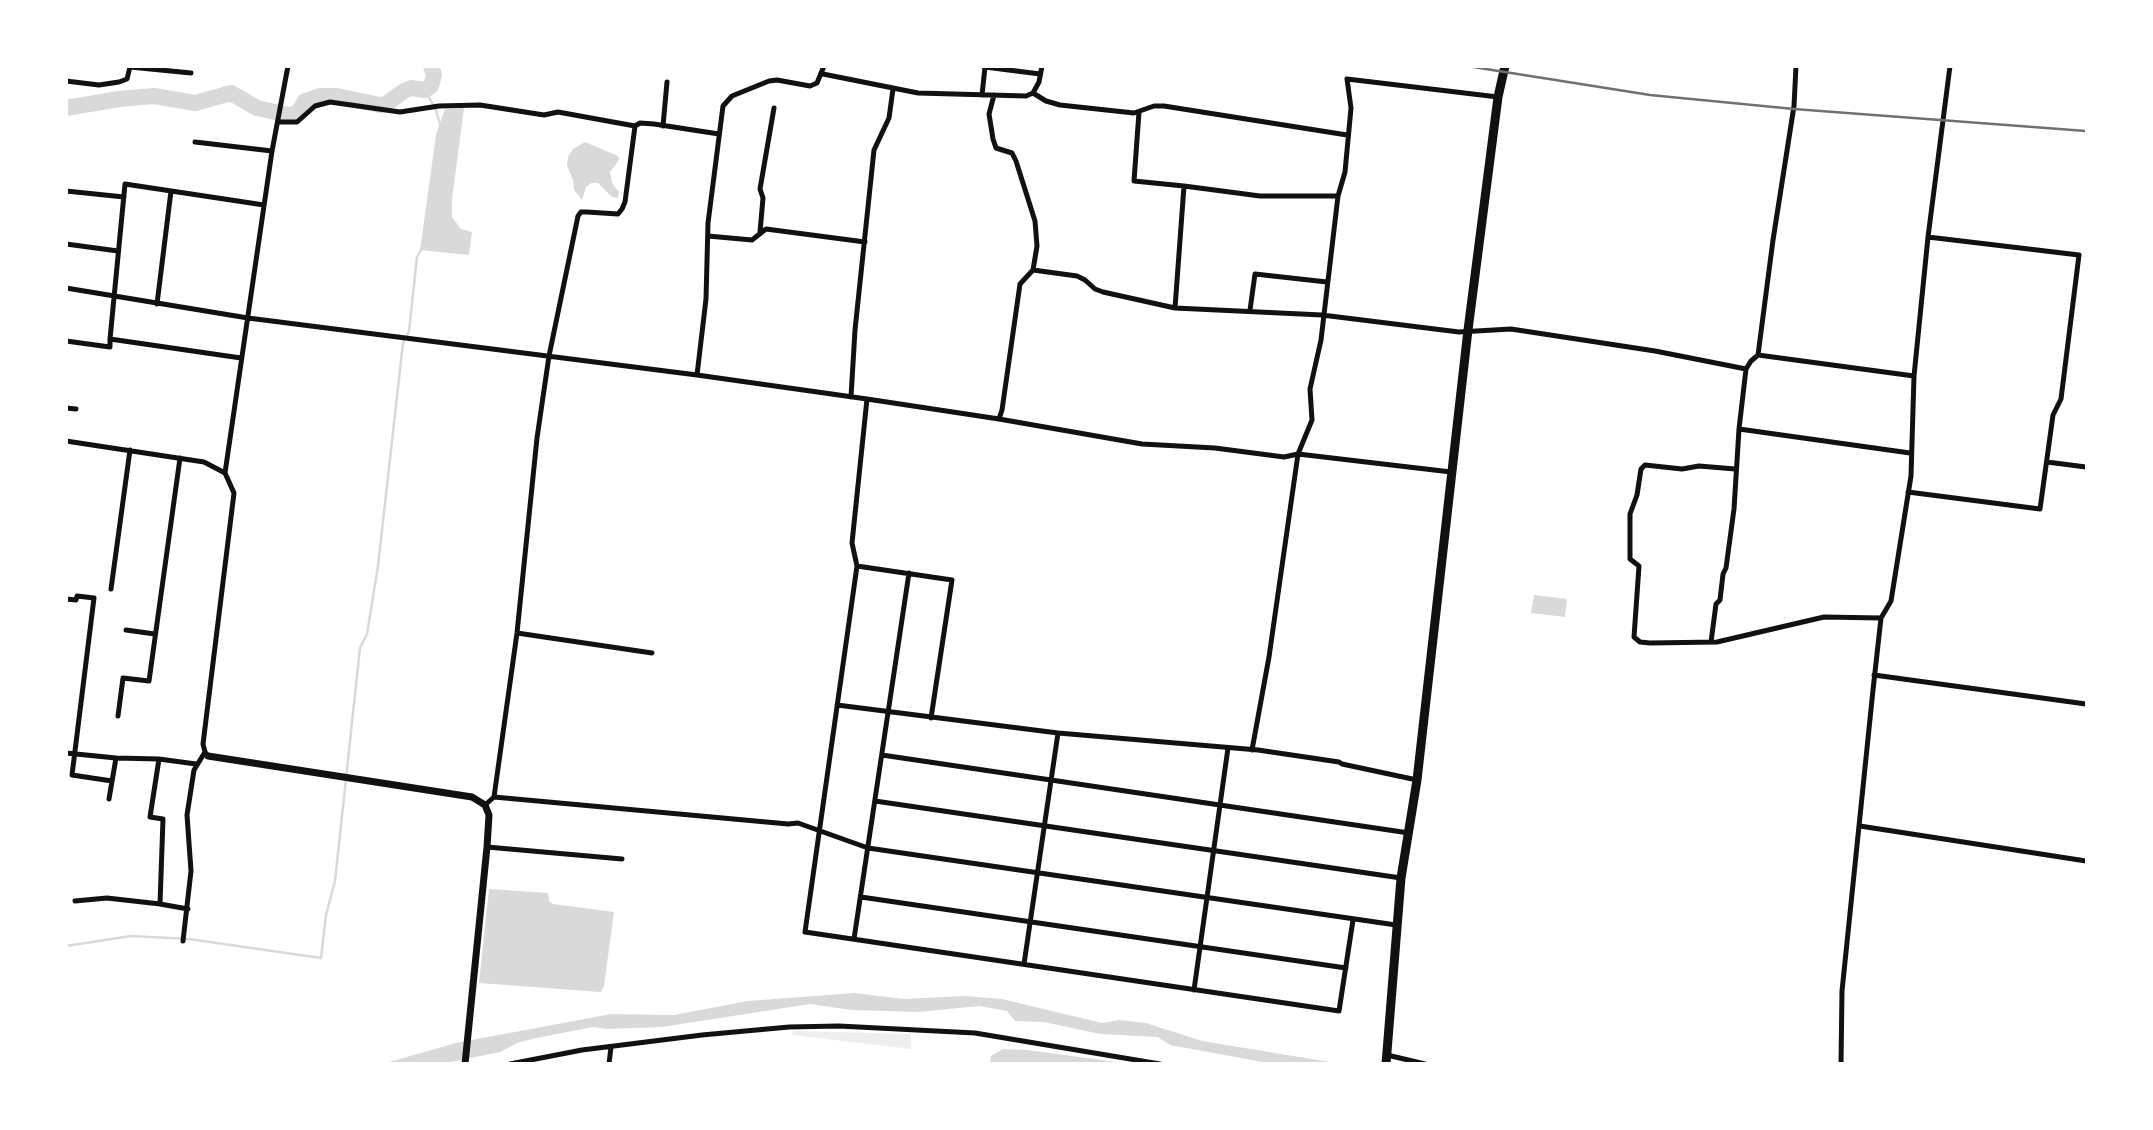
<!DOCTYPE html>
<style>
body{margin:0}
#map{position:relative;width:2153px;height:1130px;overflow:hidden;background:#fff;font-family:"Libre Baskerville",serif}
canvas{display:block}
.frame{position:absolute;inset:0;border:68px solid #fff;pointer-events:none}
</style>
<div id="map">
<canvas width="2153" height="1130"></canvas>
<div class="frame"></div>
</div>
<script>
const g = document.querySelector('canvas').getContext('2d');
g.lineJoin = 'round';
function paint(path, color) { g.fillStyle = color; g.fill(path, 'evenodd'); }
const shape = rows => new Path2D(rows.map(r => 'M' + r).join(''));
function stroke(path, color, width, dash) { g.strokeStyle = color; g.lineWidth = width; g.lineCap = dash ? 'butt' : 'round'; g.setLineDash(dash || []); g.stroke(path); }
paint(shape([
 [793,1031,911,1034,911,1049,792,1035]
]), '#eee');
paint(shape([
 [464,108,452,199,452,217,461,229,472,232,469,255,420,250,436,135,445,109],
 [585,142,618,156,619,160,610,172,612,183,619,192,618,198,612,197,598,183,591,183,586,187,582,200,574,190,573,180,567,166,568,157,573,149],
 [1534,595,1567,599,1565,617,1531,613],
 [489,889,548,893,549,901,553,904,614,912,604,986,601,992,479,983],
 [855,993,903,999,965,996,1002,999,1102,1023,1119,1020,1146,1023,1202,1041,1336,1063,1268,1063,1170,1045,1158,1037,1100,1034,1044,1022,1015,1021,1007,1011,979,1006,918,1012,851,1010,810,1004,662,1027,607,1029,593,1027,536,1038,517,1043,500,1052,446,1063,382,1064,456,1043,611,1014,674,1015,748,1001],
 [1003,1049,1027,1050,1124,1063,990,1063,991,1056]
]), '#d9d9d9');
stroke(shape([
 [425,90,436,110,441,128],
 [66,946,131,936,189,939,321,958,326,915,335,881,360,648,367,634,378,566,403,343,409,331,417,257,422,248]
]), '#d9d9d9', 2.5);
stroke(shape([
 [66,108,119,99,154,96,195,103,231,93,257,108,289,115,298,113,305,101,320,96,337,96,380,105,386,104,404,91,411,88,425,90,431,86,434,75,431,66]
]), '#d9d9d9', 16);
stroke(shape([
 [823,74,918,93,1026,96,1033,93,1039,82,1042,66],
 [66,81,99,85,119,82,127,79,130,67,191,73],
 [1033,93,1046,101,1060,105,1134,113,1154,106,1164,106,1347,135],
 [982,95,985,67,1040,74],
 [994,95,989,114,993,139,996,148,1012,153,1016,161,1035,221,1037,246,1033,270,1020,284,1002,410,999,419],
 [1139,112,1134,181,1184,186],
 [279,122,297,122,315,106,330,102,400,112,439,106,480,105,544,115,558,112,635,126],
 [663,126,667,82],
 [195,142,272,151],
 [66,191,124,197],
 [760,232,763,198,760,189,774,108],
 [708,236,752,240,766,229,865,242],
 [66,244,118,251],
 [1033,270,1077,276,1085,280,1095,289,1103,292,1175,308,1322,315,1459,332,1511,329,1655,351,1746,369],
 [66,288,248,318,697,375,867,399,999,419,1142,444,1215,448,1284,457,1298,454,1451,472],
 [157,304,171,191],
 [1175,308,1184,186,1260,196,1338,196],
 [1250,310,1255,274,1327,282],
 [66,341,110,347,110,339],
 [1758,355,1773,240,1794,106,1796,66],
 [241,358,110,339,125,184,264,205],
 [697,375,706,299,708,223,723,106,732,96,769,81,777,80,810,86,817,83,824,66],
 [851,397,855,330,874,150,889,118,893,89],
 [867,399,852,543,857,566,805,932,1339,1011,1353,920],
 [66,408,76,409],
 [1739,429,1910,453],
 [66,441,204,462,225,473],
 [2047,462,2086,467],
 [1735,469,1699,466,1682,469,1645,465,1641,469,1637,495,1630,514,1630,559,1639,566,1634,637,1640,642,1650,643,1717,642,1824,617,1881,618],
 [1908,492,2040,509,2053,415,2061,399,2079,255,1928,237],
 [857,566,952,580,931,718],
 [111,589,130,450],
 [66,599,76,600,77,596,94,598,72,775,112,781],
 [126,630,155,634],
 [517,633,652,653],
 [1711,642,1716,604,1720,600,1723,574,1726,568,1734,509,1739,429,1746,369,1751,361,1758,355,1914,376],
 [1874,675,2086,704],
 [837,705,1058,733,1258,750,1339,762,1342,764,1417,780],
 [118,716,123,678,149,681,180,458],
 [1252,750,1269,657,1298,454,1312,420,1310,389,1321,340,1338,196,1345,172,1351,108,1347,79,1498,97],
 [66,753,116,758,159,759,196,764],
 [882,755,1409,833],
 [208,756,205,752,203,744,234,493,225,473,272,151,288,66],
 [159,759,150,817,163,819,160,904,188,909],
 [494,797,788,824,798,823,868,848,1396,925],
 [109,799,116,758],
 [875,801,1401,878],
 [485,805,494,797,517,633,537,438,549,356,578,216,581,212,587,212,618,214,622,209,625,202,635,126,640,123,654,124,719,134],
 [1860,826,2086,861],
 [487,847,622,859],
 [861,897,1346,968],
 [75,901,107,898,160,904],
 [854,939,909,573],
 [183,941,191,871,187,815,194,770,205,752],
 [1024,964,1058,733],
 [1194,990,1228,748],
 [1387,1055,1425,1064],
 [510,1064,582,1050,702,1035,789,1027,839,1026,975,1033,1160,1064],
 [609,1064,611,1047],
 [1841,1064,1842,991,1873,690,1881,618,1891,601,1911,476,1914,376,1928,237,1950,66]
]), '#111', 5);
stroke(shape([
 [208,756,472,797,485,805,489,815,487,847,465,1064]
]), '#111', 7);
stroke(shape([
 [1386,1064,1401,878,1417,780,1468,330,1498,97,1505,66]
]), '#111', 9);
stroke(shape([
 [1467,66,1650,95,1794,109,2086,131]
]), '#707070', 2.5);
</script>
